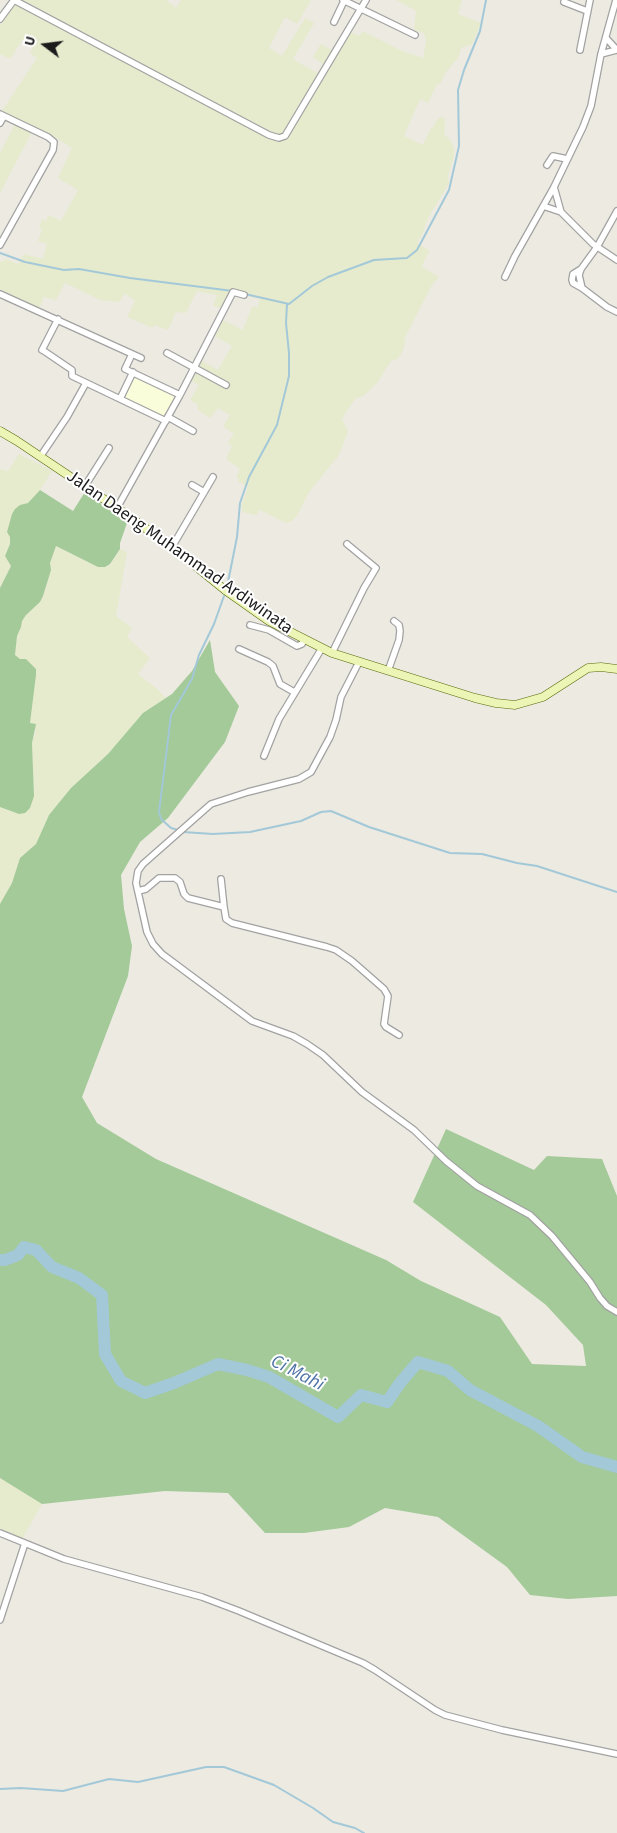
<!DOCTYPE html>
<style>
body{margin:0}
#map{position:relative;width:617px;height:1833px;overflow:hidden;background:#eceae1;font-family:"Source Sans 3",sans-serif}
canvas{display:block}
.north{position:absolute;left:20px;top:20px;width:50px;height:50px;-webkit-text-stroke:4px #fff;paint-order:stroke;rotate:285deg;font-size:14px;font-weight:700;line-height:20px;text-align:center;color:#1b1b1b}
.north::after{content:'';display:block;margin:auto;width:18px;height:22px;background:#1b1b1b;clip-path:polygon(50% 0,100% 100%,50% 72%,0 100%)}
</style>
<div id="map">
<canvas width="617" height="1833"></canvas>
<div class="north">U</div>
</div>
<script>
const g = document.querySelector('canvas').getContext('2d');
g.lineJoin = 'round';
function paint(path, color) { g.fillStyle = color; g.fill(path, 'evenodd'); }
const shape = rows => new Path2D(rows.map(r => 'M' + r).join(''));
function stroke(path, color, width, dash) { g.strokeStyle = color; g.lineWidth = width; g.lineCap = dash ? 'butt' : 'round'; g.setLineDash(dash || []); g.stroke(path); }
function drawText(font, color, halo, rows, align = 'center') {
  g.font = font + ' "Source Sans 3",sans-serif'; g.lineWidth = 4; g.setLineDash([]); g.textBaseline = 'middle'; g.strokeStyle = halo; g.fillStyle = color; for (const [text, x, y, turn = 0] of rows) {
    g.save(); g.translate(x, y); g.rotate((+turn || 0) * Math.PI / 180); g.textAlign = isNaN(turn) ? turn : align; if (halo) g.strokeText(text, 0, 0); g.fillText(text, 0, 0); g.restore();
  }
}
paint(shape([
 [133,373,179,395,165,419,120,399]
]), '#fafdda');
paint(shape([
 [17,0,166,0,176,8,181,0,311,0,297,24,285,17,269,48,282,56,305,18,314,23,293,59,317,73,323,64,313,57,321,44,337,53,350,32,359,36,363,31,402,51,423,58,426,42,424,33,414,30,416,11,396,0,462,0,458,14,481,23,472,44,461,48,458,58,446,72,441,82,436,86,429,101,428,103,420,99,404,136,423,145,430,130,434,126,436,121,442,116,445,121,444,134,451,141,454,149,454,156,448,176,449,183,427,220,422,235,418,241,418,244,429,250,422,267,439,277,432,285,405,337,404,348,401,354,397,359,391,361,377,383,363,396,356,398,346,412,342,419,348,431,339,455,309,492,297,516,292,521,286,523,260,510,256,515,243,512,241,507,248,487,238,481,239,478,236,477,240,469,226,459,232,446,228,443,234,434,223,426,230,415,218,408,210,418,198,410,197,404,190,400,199,385,189,379,200,360,218,370,232,346,213,335,221,319,243,330,252,306,257,308,260,299,230,292,221,308,213,306,217,295,197,291,186,313,176,312,168,330,154,325,153,328,127,317,135,301,125,293,119,302,100,300,65,283,56,300,44,297,39,309,0,289,0,262,4,261,6,259,18,264,24,254,43,259,47,244,38,241,42,229,39,228,42,219,46,221,49,215,61,221,78,190,58,178,72,148,53,136,34,128,0,193,0,153,17,120,2,111,37,58,30,53,34,45,23,39,10,59,0,54,0,26],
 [19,454,52,471,40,490,26,505,7,532,10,537,10,544,5,556,11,566,0,588,0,469,8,471],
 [56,546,98,567,105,567,111,564,120,549,127,552,116,616,132,628,127,637,150,658,138,674,156,688,166,698,145,712,108,754,71,788,49,815,36,844,20,858,12,883,0,904,0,807,19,814,34,796,32,743,36,731,30,723,36,675,15,655,17,636,21,627,22,621,26,615,40,602,43,597,51,570,50,563],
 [0,1478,42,1504,22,1539,0,1529]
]), '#e6ebcd');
paint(shape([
 [40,490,73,511,85,492,127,523,120,543,120,549,110,564,105,567,98,567,56,546,50,563,51,570,43,596,40,602,26,615,22,621,21,627,17,636,15,655,20,659,26,659,36,669,36,675,30,723,36,724,32,743,34,796,30,808,25,813,19,814,0,807,0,588,11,566,5,556,10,544,10,537,7,532,12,514,15,509,20,505,28,503],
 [210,640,215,672,239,706,225,742,168,818,140,842,121,875,124,909,132,946,128,976,82,1097,97,1123,156,1159,386,1260,421,1281,500,1317,532,1364,586,1366,583,1345,546,1305,413,1202,446,1129,534,1170,547,1156,602,1159,617,1196,617,1596,568,1599,530,1595,507,1567,438,1517,385,1508,349,1527,304,1533,265,1533,228,1493,165,1491,42,1504,0,1478,0,904,12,883,20,858,36,844,49,815,71,788,108,754,143,713,172,694,192,671]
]), '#a3ca98');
stroke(shape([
 [0,253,25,262,64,270,79,269,130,278,233,291],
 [245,294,289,304,312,286,328,277,374,260,407,258,417,250,449,190,459,146,458,90,464,70,480,31,486,0],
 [227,587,237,537,240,503,249,477,277,425,289,376,289,353,286,323,287,304],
 [178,830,171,828,161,819,159,812,171,715,192,679,199,655,214,624,224,596],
 [183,832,213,834,250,832,301,821,321,812,331,811,369,827,450,853,482,854,517,863,537,866,617,892],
 [0,1789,21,1788,63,1791,109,1779,138,1782,206,1767,224,1767,274,1785,313,1808,333,1822,355,1828,364,1833]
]), '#a3c8d8', 2);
stroke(shape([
 [0,1260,5,1260,18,1255,24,1247,36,1250,52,1267,79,1278,102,1295,105,1354,121,1381,145,1393,174,1383,218,1364,247,1370,269,1377,338,1417,361,1395,387,1402,400,1383,418,1362,448,1371,470,1390,538,1426,582,1457,617,1467]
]), '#a3c8d8', 12);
const minor = shape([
 [14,0,269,135,279,138,285,136,366,0],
 [343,0,415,35],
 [564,2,587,11],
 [0,19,14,0],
 [334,22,344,1],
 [606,38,617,50],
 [580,50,590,0],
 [601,54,617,50],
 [0,114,48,137,54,142,53,150,0,245],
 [0,123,4,116],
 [547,165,553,156,567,159],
 [554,187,561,212,593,244,617,260],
 [543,206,561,212],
 [617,211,597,247,581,269,579,275,582,288,607,307,617,312],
 [581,269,573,274,572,280,573,283,582,288],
 [505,277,515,256,554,187,583,127,591,106,601,54,616,0],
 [0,294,141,358],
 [58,319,42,350,44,351,72,370,72,376,166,421],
 [167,353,226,385],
 [132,354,125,369,180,395],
 [120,399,133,372],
 [168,417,193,431],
 [40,457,67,417,86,383],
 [192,485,204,492],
 [85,486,109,448],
 [117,508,180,395,232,294,233,292,244,295],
 [172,547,213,477],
 [250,625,269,630,297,646,302,644,304,639],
 [239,649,268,662,273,666,280,684,294,692],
 [332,653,364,588,376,568,347,544],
 [359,662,341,697,336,720,330,737,311,772,299,779,248,792,211,804,143,864,138,871,136,883,147,932,153,944,162,954,252,1021,293,1036,307,1044,323,1055,362,1092,414,1130,446,1161,477,1186,530,1215,552,1236,590,1282,600,1298,607,1306,617,1312],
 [388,671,399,640,400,631,399,625,394,621],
 [264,756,279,719,322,648],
 [221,879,224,907],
 [138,891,146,889,159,878,175,878,180,882,184,894,188,898,224,907,226,919,232,923,327,947,336,950,352,961,384,989,388,996,384,1024,386,1027,399,1035],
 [0,1533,64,1559,202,1597,239,1611,363,1663,375,1670,435,1710,445,1715,502,1730,617,1754],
 [0,1620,25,1543]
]);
const secondary = shape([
 [0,431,17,441,117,508,172,547,225,590,269,621,332,653,475,698,496,703,515,705,543,697,588,668,601,667,617,669]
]);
stroke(minor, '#a2a2a2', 8);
stroke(secondary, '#586a0a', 9);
stroke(minor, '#fff', 5.5);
stroke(secondary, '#edf5b6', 8);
drawText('18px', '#1b1b1b', '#fff', [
 ["Jalan Daeng Muhammad Ardiwinata",179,553,35]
]);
drawText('italic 19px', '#4e72a5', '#fff', [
 ["Ci Mahi",297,1374,27]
]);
</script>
